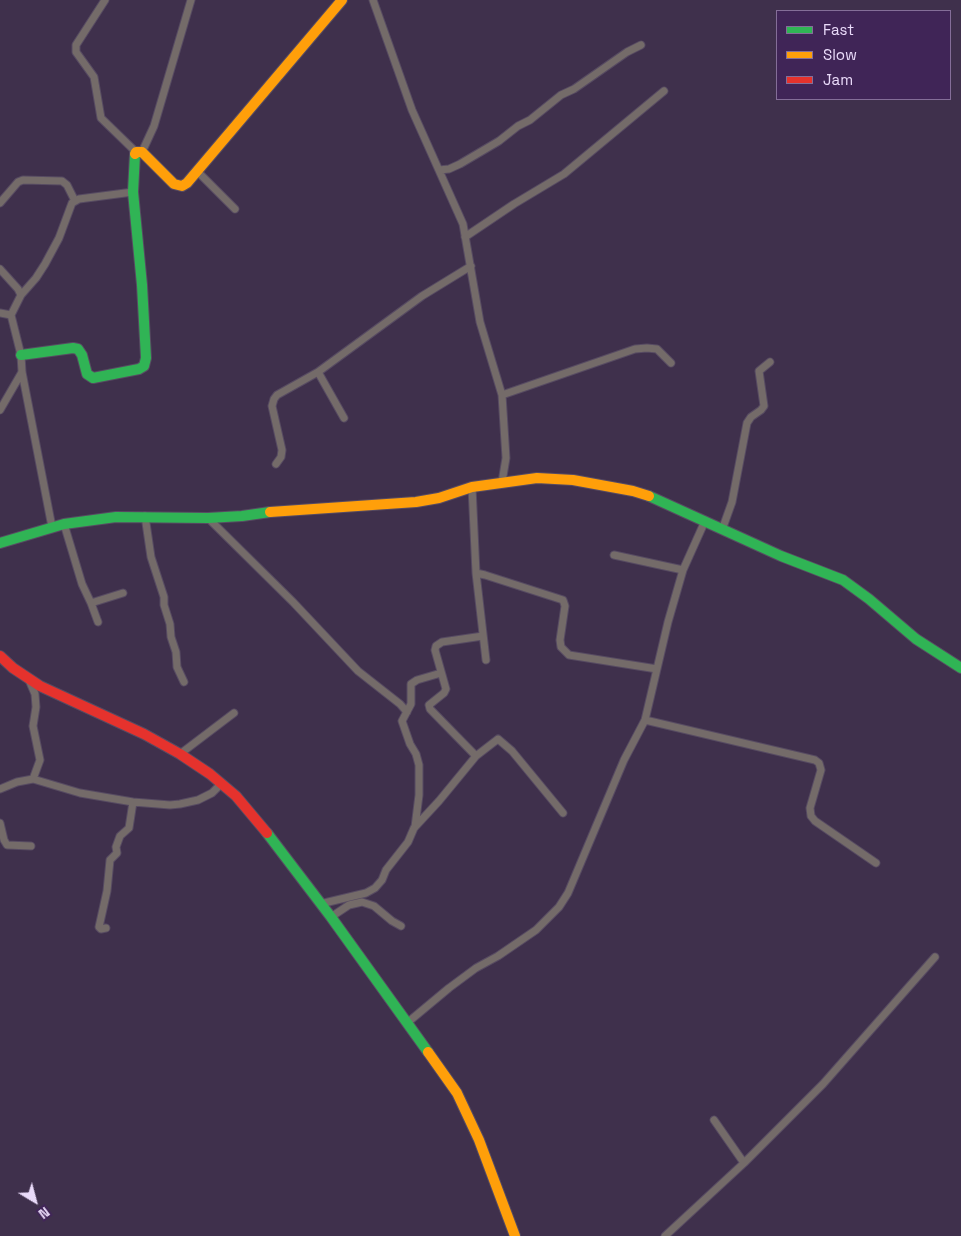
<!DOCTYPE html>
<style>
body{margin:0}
#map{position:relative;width:961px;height:1236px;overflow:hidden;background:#3f304c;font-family:"Space Grotesk",sans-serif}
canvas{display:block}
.legend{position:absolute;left:776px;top:10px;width:175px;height:90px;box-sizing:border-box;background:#402557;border:1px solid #846e98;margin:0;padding:6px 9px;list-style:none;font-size:15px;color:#eadbfa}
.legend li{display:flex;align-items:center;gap:10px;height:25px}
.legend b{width:25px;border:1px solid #846e98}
.north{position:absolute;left:10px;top:1176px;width:50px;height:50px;-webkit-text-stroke:4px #402557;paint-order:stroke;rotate:143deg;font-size:14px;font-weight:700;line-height:20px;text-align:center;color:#eadbfa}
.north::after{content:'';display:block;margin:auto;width:18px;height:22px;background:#eadbfa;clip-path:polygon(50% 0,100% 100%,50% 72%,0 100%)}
</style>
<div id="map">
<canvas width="961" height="1236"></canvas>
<ul class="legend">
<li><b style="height:6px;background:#30b455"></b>Fast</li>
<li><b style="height:6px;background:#ff9f0a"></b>Slow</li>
<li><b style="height:6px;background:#e5322d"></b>Jam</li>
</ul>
<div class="north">N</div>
</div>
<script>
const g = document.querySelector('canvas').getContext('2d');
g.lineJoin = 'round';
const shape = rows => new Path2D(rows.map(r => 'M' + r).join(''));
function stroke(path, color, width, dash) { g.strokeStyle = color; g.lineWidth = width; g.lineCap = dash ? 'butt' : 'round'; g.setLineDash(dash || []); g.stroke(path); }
const street = shape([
 [105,0,76,45,76,52,94,77,101,118,136,152],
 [373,0,412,110,463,224,480,322,502,395,506,458,502,482],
 [142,152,154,126,191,0],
 [439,170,449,169,460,164,499,141,518,126,530,120,561,95,574,89,627,52,641,45],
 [197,171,235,209],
 [0,203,18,182,23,180,62,181,67,185,75,201],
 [465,237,514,204,564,174,664,91],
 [0,269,18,289,21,295,11,315,21,355,22,372,52,527],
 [21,295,36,278,45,264,59,238,72,203,79,199,133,192],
 [0,313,11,315],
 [318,372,344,418],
 [502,395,635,349,647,348,657,349,671,363],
 [0,410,22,372],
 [276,464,281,457,282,450,272,406,274,399,277,395,318,372,422,296,471,266],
 [472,487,476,573,485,575,563,600,565,606,560,640,561,647,569,655,657,669],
 [145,516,151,557,164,597,164,605,170,624,171,637,176,652,177,667,184,682],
 [208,518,293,602,358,671,400,704,407,712],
 [64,524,82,584,91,603,98,622],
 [722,530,732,502,747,423,751,417,761,410,764,406,759,371,770,362],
 [614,555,683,570],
 [476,573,486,660],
 [91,603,123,593],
 [29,680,35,694,36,707,33,726,40,760,33,779],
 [645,720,815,760,819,763,821,770,810,808,811,816,815,821,876,863],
 [180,754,234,713],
 [476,756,430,709,429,705,444,693,446,689,435,650,436,646,442,642,483,636],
 [0,789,17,782,33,779,80,793,133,802,170,805,180,804,198,800,212,793,222,783],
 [0,823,4,840,7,845,31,846],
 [415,827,419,795,419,765,416,754,410,744,402,721,411,704,411,684,417,680,441,673],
 [320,904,366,893,375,888,382,880,386,870,408,842,414,828,439,801,476,756,498,739,512,751,563,813],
 [331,917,349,905,362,902,374,906,392,921,401,926],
 [106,928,101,929,99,927,107,891,110,860,117,853,116,847,120,836,129,828,133,802],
 [407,1023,449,988,476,968,498,956,536,930,559,907,568,893,624,760,645,720,668,622,683,570,705,521],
 [714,1120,744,1163],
 [665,1236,744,1163,823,1084,935,957]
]);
const fast = shape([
 [21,355,73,348,78,349,82,355,87,374,93,378,139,369,144,366,146,358,142,285,133,192,135,154],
 [649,496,781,556,843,580,869,599,916,639,961,668],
 [0,543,64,524,116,517,208,518,242,516,270,512],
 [267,833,331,917,428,1052]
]);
const slow = shape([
 [135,154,136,152,142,152,174,184,182,186,187,183,342,0],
 [270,512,416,502,439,498,472,487,537,478,573,480,633,491,649,496],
 [428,1052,457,1093,479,1140,515,1236]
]);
const jam = shape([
 [0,656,13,668,40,686,144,734,180,754,210,774,236,796,267,833]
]);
stroke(street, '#574b62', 9);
stroke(fast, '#574b62', 12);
stroke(slow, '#574b62', 12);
stroke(jam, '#574b62', 12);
stroke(street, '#746b69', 7);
stroke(fast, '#30b455', 10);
stroke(slow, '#ff9f0a', 10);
stroke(jam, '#e5322d', 10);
</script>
